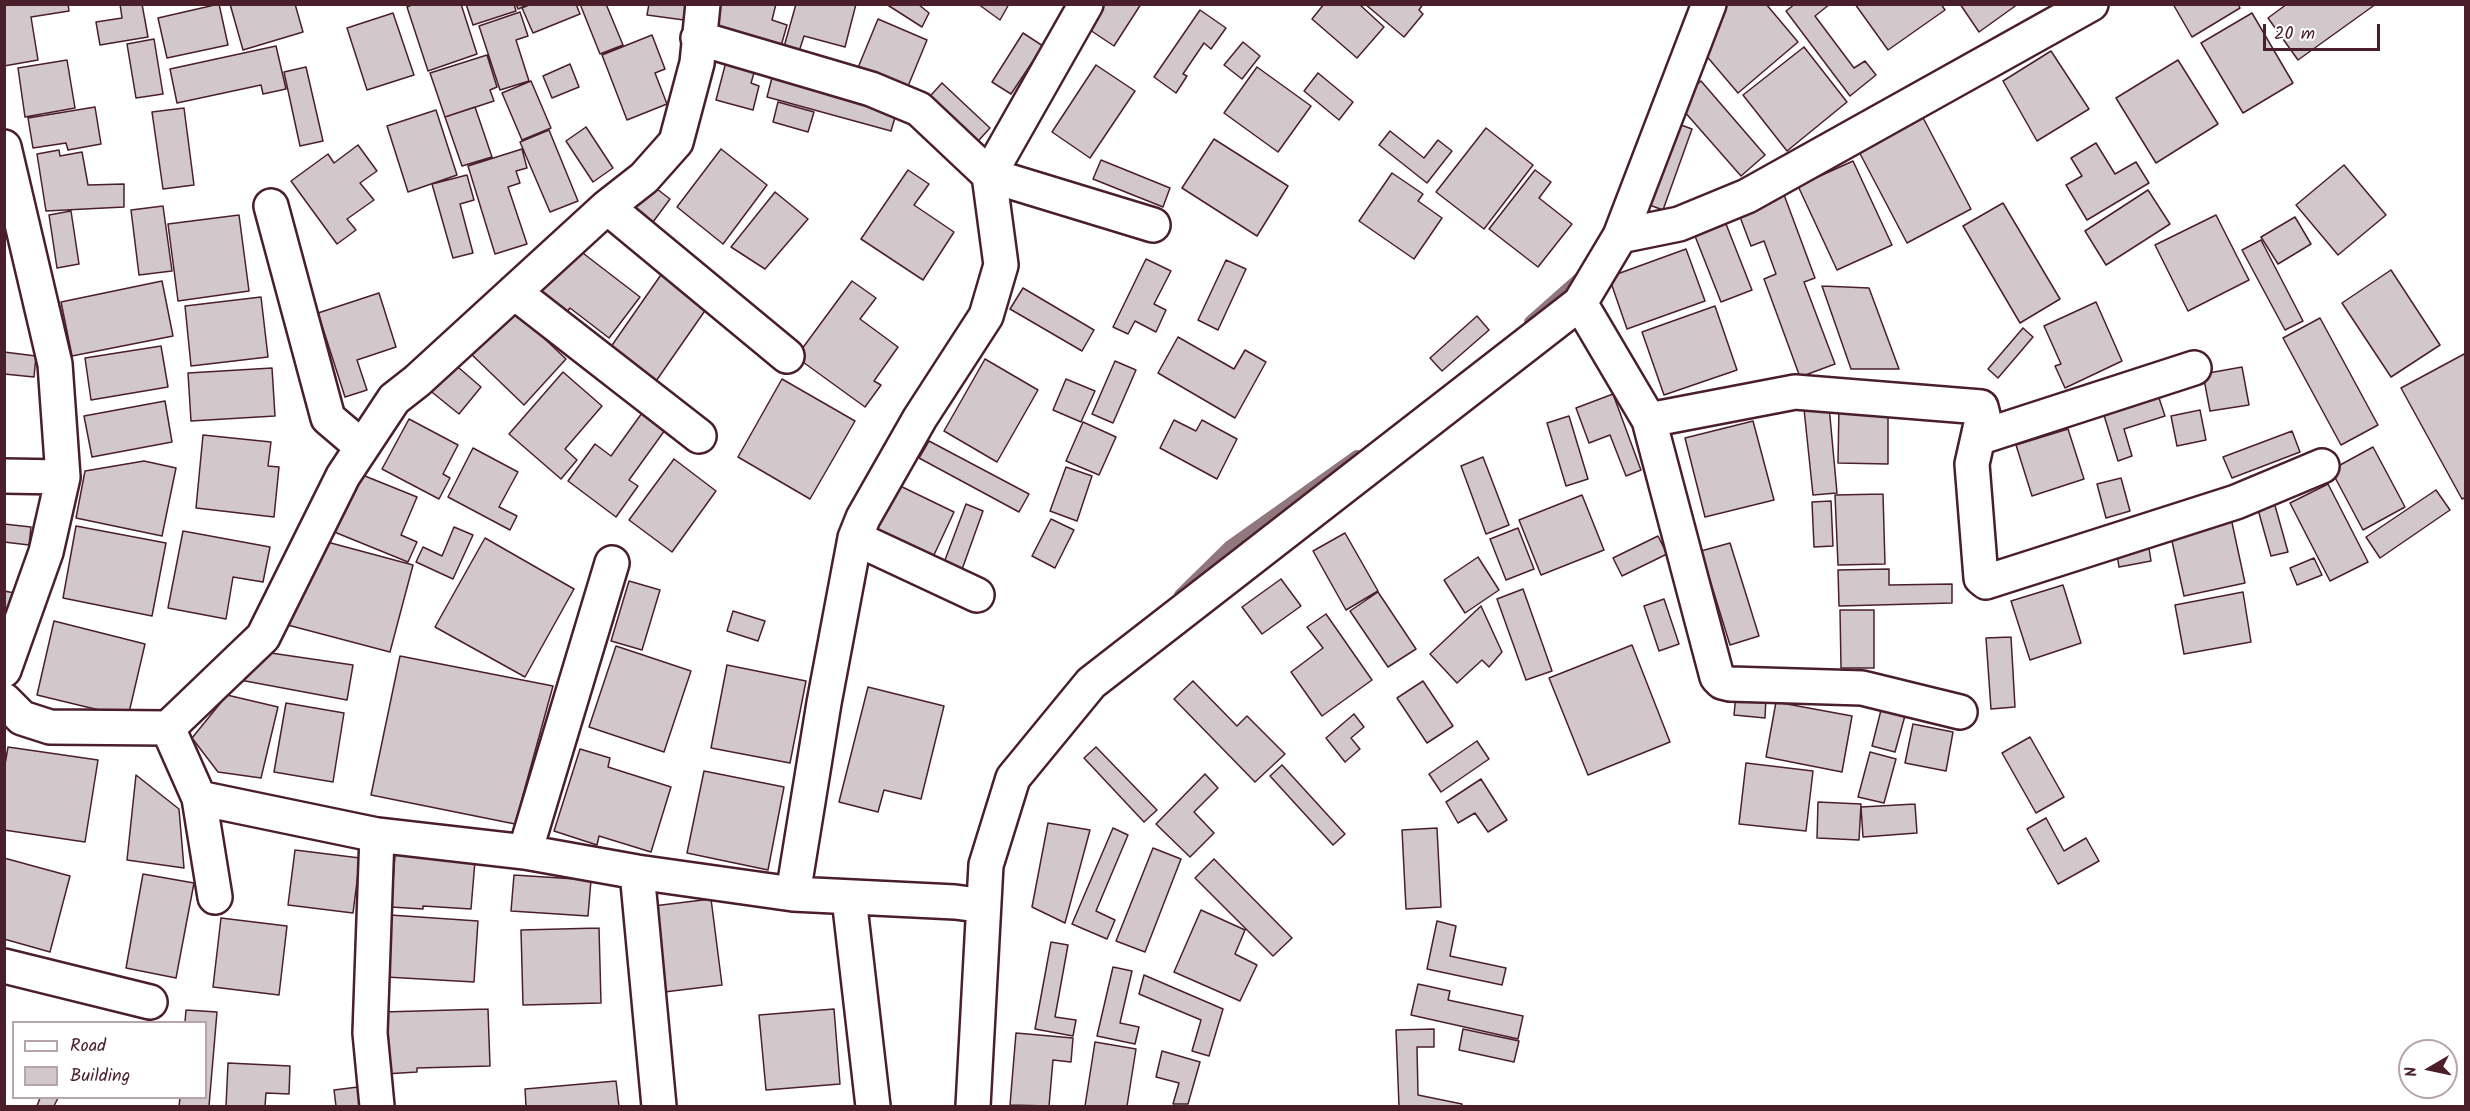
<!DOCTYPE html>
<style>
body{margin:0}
#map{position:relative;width:2470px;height:1111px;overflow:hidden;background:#fff;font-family:Kalam,sans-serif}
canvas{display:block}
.frame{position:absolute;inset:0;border:6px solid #4a1f2b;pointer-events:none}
.legend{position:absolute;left:12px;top:1021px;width:195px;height:78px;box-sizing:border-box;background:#fff;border:2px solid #b7a5aa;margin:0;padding:8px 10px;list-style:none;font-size:18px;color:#4a1f2b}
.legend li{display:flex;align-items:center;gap:12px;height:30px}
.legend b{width:30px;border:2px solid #b7a5aa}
.north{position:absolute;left:2398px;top:1039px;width:60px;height:60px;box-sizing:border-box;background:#fff;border:2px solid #b7a5aa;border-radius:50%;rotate:261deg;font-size:16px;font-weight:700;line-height:24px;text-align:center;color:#4a1f2b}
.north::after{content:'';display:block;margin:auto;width:21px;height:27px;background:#4a1f2b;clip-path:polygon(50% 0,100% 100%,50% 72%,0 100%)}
.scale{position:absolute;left:2263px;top:24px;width:117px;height:27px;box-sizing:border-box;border:3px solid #4a1f2b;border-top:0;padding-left:8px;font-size:18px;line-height:21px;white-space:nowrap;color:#4a1f2b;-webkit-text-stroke:4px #fff;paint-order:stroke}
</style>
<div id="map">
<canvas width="2470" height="1111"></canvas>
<div class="frame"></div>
<ul class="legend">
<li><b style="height:8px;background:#fff"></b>Road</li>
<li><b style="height:16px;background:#d2c7cb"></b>Building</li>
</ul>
<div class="north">N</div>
<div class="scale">20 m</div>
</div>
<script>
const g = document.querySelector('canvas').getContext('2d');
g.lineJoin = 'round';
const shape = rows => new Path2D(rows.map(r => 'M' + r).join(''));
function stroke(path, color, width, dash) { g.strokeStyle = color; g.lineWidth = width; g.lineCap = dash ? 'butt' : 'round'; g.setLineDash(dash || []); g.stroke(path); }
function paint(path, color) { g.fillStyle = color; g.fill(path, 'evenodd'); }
stroke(shape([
 [1530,322,1582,276],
 [1180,595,1229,547,1357,456]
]), '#91787e', 12);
const building = shape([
 [4,4,68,4,69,11,31,17,38,60,4,66,4,4],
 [120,4,142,4,148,37,100,45,96,22,122,18,120,4],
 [219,4,228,45,167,58,158,18,219,4],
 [230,4,295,4,303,32,243,50,230,4],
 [414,4,461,4,477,54,428,71,407,7,414,4],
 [466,4,514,4,516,11,473,25,466,4],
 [516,4,530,4,518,9,516,4],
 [531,4,576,4,580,14,533,33,522,8,531,4],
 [580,4,606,4,623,45,600,54,580,4],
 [649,4,686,4,684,20,647,15,649,4],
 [712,4,776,4,772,20,787,25,779,53,704,33,712,4],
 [796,4,856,4,845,47,804,36,797,58,782,54,796,4],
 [886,4,918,4,929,13,922,27,886,4],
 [978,4,1009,4,1000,20,978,4],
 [1094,4,1141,4,1114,46,1081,24,1094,4],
 [1324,4,1359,4,1384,27,1357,58,1312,19,1324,4],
 [1365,4,1423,4,1419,10,1423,14,1404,37,1365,4],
 [1715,4,1766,4,1798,42,1738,93,1698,46,1715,4],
 [1795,4,1830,4,1815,16,1854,68,1865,61,1876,75,1850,96,1786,11,1795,4],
 [1855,4,1941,4,1945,10,1888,50,1855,4],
 [1960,4,2018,4,1979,32,1960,4],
 [2173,4,2238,4,2240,8,2192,37,2173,4],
 [2287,4,2376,4,2298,60,2268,18,2287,4],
 [1200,10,1226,28,1211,49,1204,43,1183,74,1187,76,1176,93,1154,77,1200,10],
 [520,12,528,36,516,40,529,81,500,90,479,26,520,12],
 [393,13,414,75,367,90,347,28,393,13],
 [2252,13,2293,83,2243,113,2201,43,2252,13],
 [878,19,927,40,904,96,855,75,878,19],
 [1023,33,1043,46,1011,94,992,82,1023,33],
 [652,35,665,69,655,73,667,104,627,120,602,55,652,35],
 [154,39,163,94,136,98,127,44,154,39],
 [1243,42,1260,56,1242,79,1224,65,1243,42],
 [276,46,286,89,263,94,261,85,177,103,170,69,276,46],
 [1804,47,1847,102,1787,151,1743,95,1804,47],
 [2051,51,2089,109,2037,141,2003,81,2051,51],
 [487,55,497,87,490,90,494,101,445,117,430,73,487,55],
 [727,58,756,66,751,83,759,86,753,110,716,100,727,58],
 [67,60,75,108,25,117,18,68,67,60],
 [2178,60,2218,124,2156,163,2116,98,2178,60],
 [570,64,579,87,552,98,543,76,570,64],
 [1096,65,1135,91,1090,158,1052,132,1096,65],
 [306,67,323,141,300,146,284,72,306,67],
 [1257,67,1311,106,1278,152,1224,113,1257,67],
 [774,70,899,104,891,131,767,97,774,70],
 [1318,73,1353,102,1339,120,1304,91,1318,73],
 [531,81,551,128,522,140,502,93,531,81],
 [1701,81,1765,155,1741,176,1676,102,1701,81],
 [942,83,990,128,970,150,922,105,942,83],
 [778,102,814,112,808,132,773,122,778,102],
 [95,107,101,144,68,150,66,143,33,148,28,118,95,107],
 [475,107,492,157,462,166,445,117,475,107],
 [184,108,194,185,163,189,152,112,184,108],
 [436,110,457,175,408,192,387,126,436,110],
 [1920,112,1971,209,1907,243,1856,146,1920,112],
 [1673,122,1692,129,1663,210,1644,203,1673,122],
 [586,127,613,168,593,182,566,141,586,127],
 [1486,128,1533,165,1484,229,1436,192,1486,128],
 [549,130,578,201,550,212,520,142,549,130],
 [1390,131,1424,158,1438,140,1452,151,1427,183,1379,145,1390,131],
 [1214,139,1288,186,1257,236,1182,188,1214,139],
 [2096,143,2115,174,2136,162,2149,183,2087,220,2066,185,2082,176,2071,158,2096,143],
 [358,145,377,171,360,183,374,200,347,219,356,230,337,244,291,181,328,154,334,163,358,145],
 [522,149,527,168,516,171,520,183,508,187,527,244,495,254,468,166,522,149],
 [721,149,767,185,723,244,677,207,721,149],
 [59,150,60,156,82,152,88,185,124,184,124,207,46,211,37,154,59,150],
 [1101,160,1170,188,1163,207,1093,179,1101,160],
 [1853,161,1892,245,1837,270,1798,186,1853,161],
 [2344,165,2386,215,2338,255,2296,205,2344,165],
 [908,170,929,184,914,205,954,232,923,280,861,239,908,170],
 [1535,170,1551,182,1539,198,1572,224,1538,267,1489,229,1535,170],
 [1392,173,1423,194,1418,201,1442,218,1414,259,1359,221,1392,173],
 [467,175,474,200,460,204,473,253,453,258,432,184,467,175],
 [644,179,670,199,653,222,626,202,644,179],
 [2148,190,2170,224,2106,265,2085,231,2148,190],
 [775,192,808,219,765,269,731,247,775,192],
 [1783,192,1815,278,1804,282,1835,364,1800,377,1764,279,1776,274,1764,241,1751,246,1737,209,1783,192],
 [2003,203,2060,299,2020,323,1963,226,2003,203],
 [163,206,172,271,139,275,131,210,163,206],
 [71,211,79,264,57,268,49,215,71,211],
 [239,215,249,291,178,301,168,224,239,215],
 [2216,215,2249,280,2188,311,2155,245,2216,215],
 [2295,217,2311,244,2278,264,2261,237,2295,217],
 [1726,224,1752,290,1721,302,1695,236,1726,224],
 [2261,240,2303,321,2285,330,2242,250,2261,240],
 [575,247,640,297,609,338,570,308,564,316,537,296,575,247],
 [1686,249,1705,301,1627,329,1609,277,1686,249],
 [1146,259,1171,271,1154,304,1166,310,1156,332,1135,321,1128,334,1113,327,1146,259],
 [1226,260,1246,269,1218,330,1198,320,1226,260],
 [665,269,711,302,654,384,608,351,665,269],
 [2391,270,2440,345,2391,377,2342,303,2391,270],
 [162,281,173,336,72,356,61,302,162,281],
 [852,281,876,298,860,319,898,347,874,381,881,385,865,407,796,357,852,281],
 [1822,286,1869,288,1899,369,1851,369,1822,286],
 [1023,288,1094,330,1082,351,1010,309,1023,288],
 [379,293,396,347,357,360,367,390,345,397,318,313,379,293],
 [261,297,268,357,191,366,185,306,261,297],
 [2096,302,2122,361,2065,388,2055,366,2061,364,2044,326,2096,302],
 [1715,306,1737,370,1664,395,1642,332,1715,306],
 [511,307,566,359,524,405,469,352,511,307],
 [1477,316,1489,330,1442,371,1430,358,1477,316],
 [2320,318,2378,425,2341,445,2283,338,2320,318],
 [2023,328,2033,337,1998,378,1988,369,2023,328],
 [1178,337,1234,369,1245,350,1266,362,1235,418,1158,373,1178,337],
 [161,346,168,387,91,400,85,358,161,346],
 [4,352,36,356,34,377,4,374,4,352],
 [2466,353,2466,497,2462,499,2401,388,2466,353],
 [985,359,1038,390,997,462,944,431,985,359],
 [451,361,481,387,459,414,428,389,451,361],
 [1115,361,1136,370,1113,423,1092,414,1115,361],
 [2242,367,2249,405,2210,411,2203,374,2242,367],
 [272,368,275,416,191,421,188,373,272,368],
 [563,372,602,406,565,449,577,460,561,479,509,434,563,372],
 [782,379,855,421,810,499,738,457,782,379],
 [1066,379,1095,391,1081,422,1053,410,1066,379],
 [1613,394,1641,470,1626,476,1610,435,1589,443,1576,408,1613,394],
 [2158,395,2165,416,2124,429,2132,456,2118,461,2103,412,2158,395],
 [165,401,172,442,92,457,84,416,165,401],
 [1839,405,1888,406,1888,464,1838,463,1839,405],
 [1829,406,1837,493,1813,495,1804,409,1829,406],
 [2200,410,2206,440,2177,446,2171,416,2200,410],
 [642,413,665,430,629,480,638,486,616,517,568,481,595,444,611,456,642,413],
 [1569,416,1588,479,1566,486,1547,423,1569,416],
 [409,419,458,445,443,474,450,478,439,499,382,469,409,419],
 [1174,420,1196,431,1202,420,1237,439,1217,479,1160,448,1174,420],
 [1753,421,1774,500,1705,517,1685,438,1753,421],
 [1083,422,1116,437,1099,475,1066,461,1083,422],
 [2068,429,2084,479,2032,496,2016,445,2068,429],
 [2292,431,2300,452,2232,478,2223,457,2292,431],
 [203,435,271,442,268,466,279,467,274,517,196,508,203,435],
 [929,441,1029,494,1019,512,919,458,929,441],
 [2373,447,2405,507,2363,530,2331,470,2373,447],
 [473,448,518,472,499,507,517,516,510,530,448,497,473,448],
 [1483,457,1509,525,1486,534,1461,466,1483,457],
 [674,459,716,491,672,552,629,520,674,459],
 [144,461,176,468,162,536,76,518,85,471,144,461],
 [1066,467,1092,476,1077,521,1050,511,1066,467],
 [350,470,417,497,401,535,417,542,408,562,327,529,350,470],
 [2121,478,2130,511,2106,518,2097,484,2121,478],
 [892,482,954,512,933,557,871,528,892,482],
 [2328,484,2368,562,2330,581,2290,503,2328,484],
 [2436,490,2450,510,2380,558,2366,537,2436,490],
 [1883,494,1885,564,1838,565,1835,495,1883,494],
 [1582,495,1604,550,1541,575,1519,520,1582,495],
 [1831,501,1833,546,1814,547,1812,502,1831,501],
 [2274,502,2288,552,2271,556,2257,506,2274,502],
 [966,504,983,511,960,575,942,568,966,504],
 [2231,518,2245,583,2184,596,2170,532,2231,518],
 [1051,519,1074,530,1055,568,1032,556,1051,519],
 [4,524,31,527,29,545,4,542,4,524],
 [76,526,166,543,152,616,63,598,76,526],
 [454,527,473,535,453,579,416,562,423,547,442,556,454,527],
 [1518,528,1534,569,1506,580,1490,539,1518,528],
 [183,531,270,547,263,582,233,577,226,619,168,608,183,531],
 [1345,533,1378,591,1346,610,1313,551,1345,533],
 [1658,536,1667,554,1622,576,1613,558,1658,536],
 [485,538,574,589,525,677,435,627,485,538],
 [316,539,413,565,390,652,280,623,316,539],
 [2148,542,2151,561,2119,567,2116,548,2148,542],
 [1730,543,1759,636,1730,645,1701,551,1730,543],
 [1478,557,1499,590,1465,613,1444,580,1478,557],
 [2314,558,2322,575,2297,585,2290,568,2314,558],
 [1889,569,1889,585,1952,584,1952,603,1839,606,1838,570,1889,569],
 [1281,579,1301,606,1262,634,1242,607,1281,579],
 [629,581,660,590,642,650,611,641,629,581],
 [2063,585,2081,643,2030,660,2011,601,2063,585],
 [1523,589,1552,671,1526,680,1497,599,1523,589],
 [4,591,15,593,12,612,4,611,4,591],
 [1378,592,1416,649,1388,667,1350,611,1378,592],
 [2243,592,2251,642,2184,654,2175,605,2243,592],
 [1664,599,1679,644,1659,651,1644,606,1664,599],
 [1481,606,1502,652,1489,667,1482,660,1457,683,1430,654,1481,606],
 [1840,610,1874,610,1874,668,1841,668,1840,610],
 [733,611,765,621,758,641,727,631,733,611],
 [1326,614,1372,680,1322,716,1291,672,1323,648,1307,627,1326,614],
 [54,621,145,644,128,717,37,695,54,621],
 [2011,637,2015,707,1991,709,1986,638,2011,637],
 [1632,645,1670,742,1588,775,1549,678,1632,645],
 [616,646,691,671,664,752,589,727,616,646],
 [264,652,353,665,347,700,240,680,264,652],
 [400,656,553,686,515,824,371,795,400,656],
 [727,665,806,681,790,763,711,748,727,665],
 [1193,681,1237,726,1247,716,1285,754,1255,782,1174,699,1193,681],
 [1423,681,1453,726,1427,743,1397,698,1423,681],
 [868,687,944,706,921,799,884,790,878,812,839,802,868,687],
 [1736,694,1766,697,1765,718,1734,715,1736,694],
 [227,695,278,707,261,778,218,772,192,738,227,695],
 [1776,702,1852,716,1842,772,1766,757,1776,702],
 [286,703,344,713,333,782,274,772,286,703],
 [1882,706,1906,712,1895,752,1872,746,1882,706],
 [1354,714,1364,727,1351,738,1360,749,1345,762,1326,738,1354,714],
 [1913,724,1953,732,1946,771,1905,763,1913,724],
 [2030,737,2064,797,2036,813,2002,753,2030,737],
 [1477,741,1489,759,1441,792,1429,774,1477,741],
 [8,747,98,760,85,842,4,830,4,770,8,747],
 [1096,747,1157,810,1144,822,1084,758,1096,747],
 [580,749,610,758,608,767,671,787,651,852,599,836,597,845,554,831,580,749],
 [1870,752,1896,759,1884,803,1858,797,1870,752],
 [1746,763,1813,771,1806,831,1739,824,1746,763],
 [1282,765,1345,834,1333,845,1270,776,1282,765],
 [704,771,784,787,768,870,687,853,704,771],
 [1205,774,1218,788,1194,812,1214,833,1190,857,1156,824,1205,774],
 [136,775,179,809,184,868,127,860,136,775],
 [1481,779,1507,820,1488,832,1475,813,1458,823,1446,802,1481,779],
 [1818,802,1861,804,1859,840,1817,838,1818,802],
 [1915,804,1917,833,1863,837,1861,807,1915,804],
 [2046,818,2064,851,2086,838,2099,861,2058,884,2027,829,2046,818],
 [1048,823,1090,830,1065,923,1032,907,1048,823],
 [1113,828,1128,835,1096,911,1115,920,1107,939,1072,924,1113,828],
 [1437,828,1441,907,1406,909,1402,830,1437,828],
 [1153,848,1181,859,1145,952,1116,941,1153,848],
 [295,850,360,858,353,913,288,905,295,850],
 [395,855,475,861,471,909,423,906,423,909,391,907,395,855],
 [4,858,70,876,50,952,4,939,4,858],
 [1214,859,1292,938,1273,956,1195,878,1214,859],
 [143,874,194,883,176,978,126,968,143,874],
 [514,875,591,880,588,916,511,911,514,875],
 [711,899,722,985,656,993,645,907,711,899],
 [1201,910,1245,930,1235,954,1257,965,1240,1001,1174,972,1201,910],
 [390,915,478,921,474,982,386,977,390,915],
 [221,918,287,926,279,995,213,987,221,918],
 [1437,921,1456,926,1450,956,1506,968,1502,985,1427,969,1437,921],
 [599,928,601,1003,523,1005,521,930,599,928],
 [1051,942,1068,945,1055,1017,1076,1020,1073,1036,1035,1029,1051,942],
 [1113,967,1132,971,1120,1023,1139,1027,1135,1044,1097,1036,1113,967],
 [1144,975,1223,1009,1209,1056,1192,1051,1201,1020,1139,994,1144,975],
 [1418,984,1450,991,1448,1000,1523,1016,1518,1039,1411,1015,1418,984],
 [488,1009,490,1066,417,1068,417,1072,385,1074,383,1012,488,1009],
 [834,1009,840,1084,766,1090,759,1015,834,1009],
 [186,1010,217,1012,209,1106,179,1106,180,1098,206,1098,206,1022,185,1022,186,1010],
 [1434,1029,1434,1047,1417,1047,1418,1095,1462,1104,1462,1106,1399,1106,1396,1030,1434,1029],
 [1463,1029,1519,1041,1514,1062,1459,1050,1463,1029],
 [1016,1033,1073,1038,1071,1062,1053,1060,1049,1106,1010,1105,1016,1033],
 [1095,1042,1136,1049,1127,1106,1085,1106,1095,1042],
 [1162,1051,1200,1062,1188,1104,1173,1104,1179,1083,1156,1077,1162,1051],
 [228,1063,290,1066,289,1094,266,1093,265,1106,226,1106,228,1063],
 [616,1081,619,1106,526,1106,525,1089,616,1081],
 [358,1087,361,1106,336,1106,334,1090,358,1087],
 [40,1098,58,1098,54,1106,37,1106,40,1098]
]);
paint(building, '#d2c7cb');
stroke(building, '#4a1f2b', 1.5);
const minor = shape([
 [698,38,871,89,919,109,989,175,1153,225],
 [4,147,55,364,63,477,46,552,4,670],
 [271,206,328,418,362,447],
 [607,207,787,356],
 [1620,236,1679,224,1747,196,2091,4],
 [514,292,699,436],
 [1580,303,1649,420,1717,677,1722,682,1730,684,1862,688,1960,712],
 [1649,420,1795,392,1981,407,1983,415,1972,464,1981,578,1986,582,2236,502,2322,466],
 [1978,438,2194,368],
 [4,476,63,477],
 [855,538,977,595],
 [4,700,22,718,50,727,168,728,263,637,343,476,394,399,417,381,607,207,644,178,676,142,697,63,703,4],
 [168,728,199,798,215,897],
 [199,798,377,835,525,852,637,872,793,894,955,902,978,905,984,898],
 [525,852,612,563],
 [637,872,659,1106],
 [793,894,824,703,855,538,863,518,920,418,986,316,1001,265,989,175,1086,4],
 [849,898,873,1106],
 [4,966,150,1002],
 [377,1106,370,1033,377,835],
 [973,1106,986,865,1013,778,1091,683,1580,303,1620,236,1709,4]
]);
stroke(minor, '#4a1f2b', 38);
stroke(minor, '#fff', 33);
</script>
